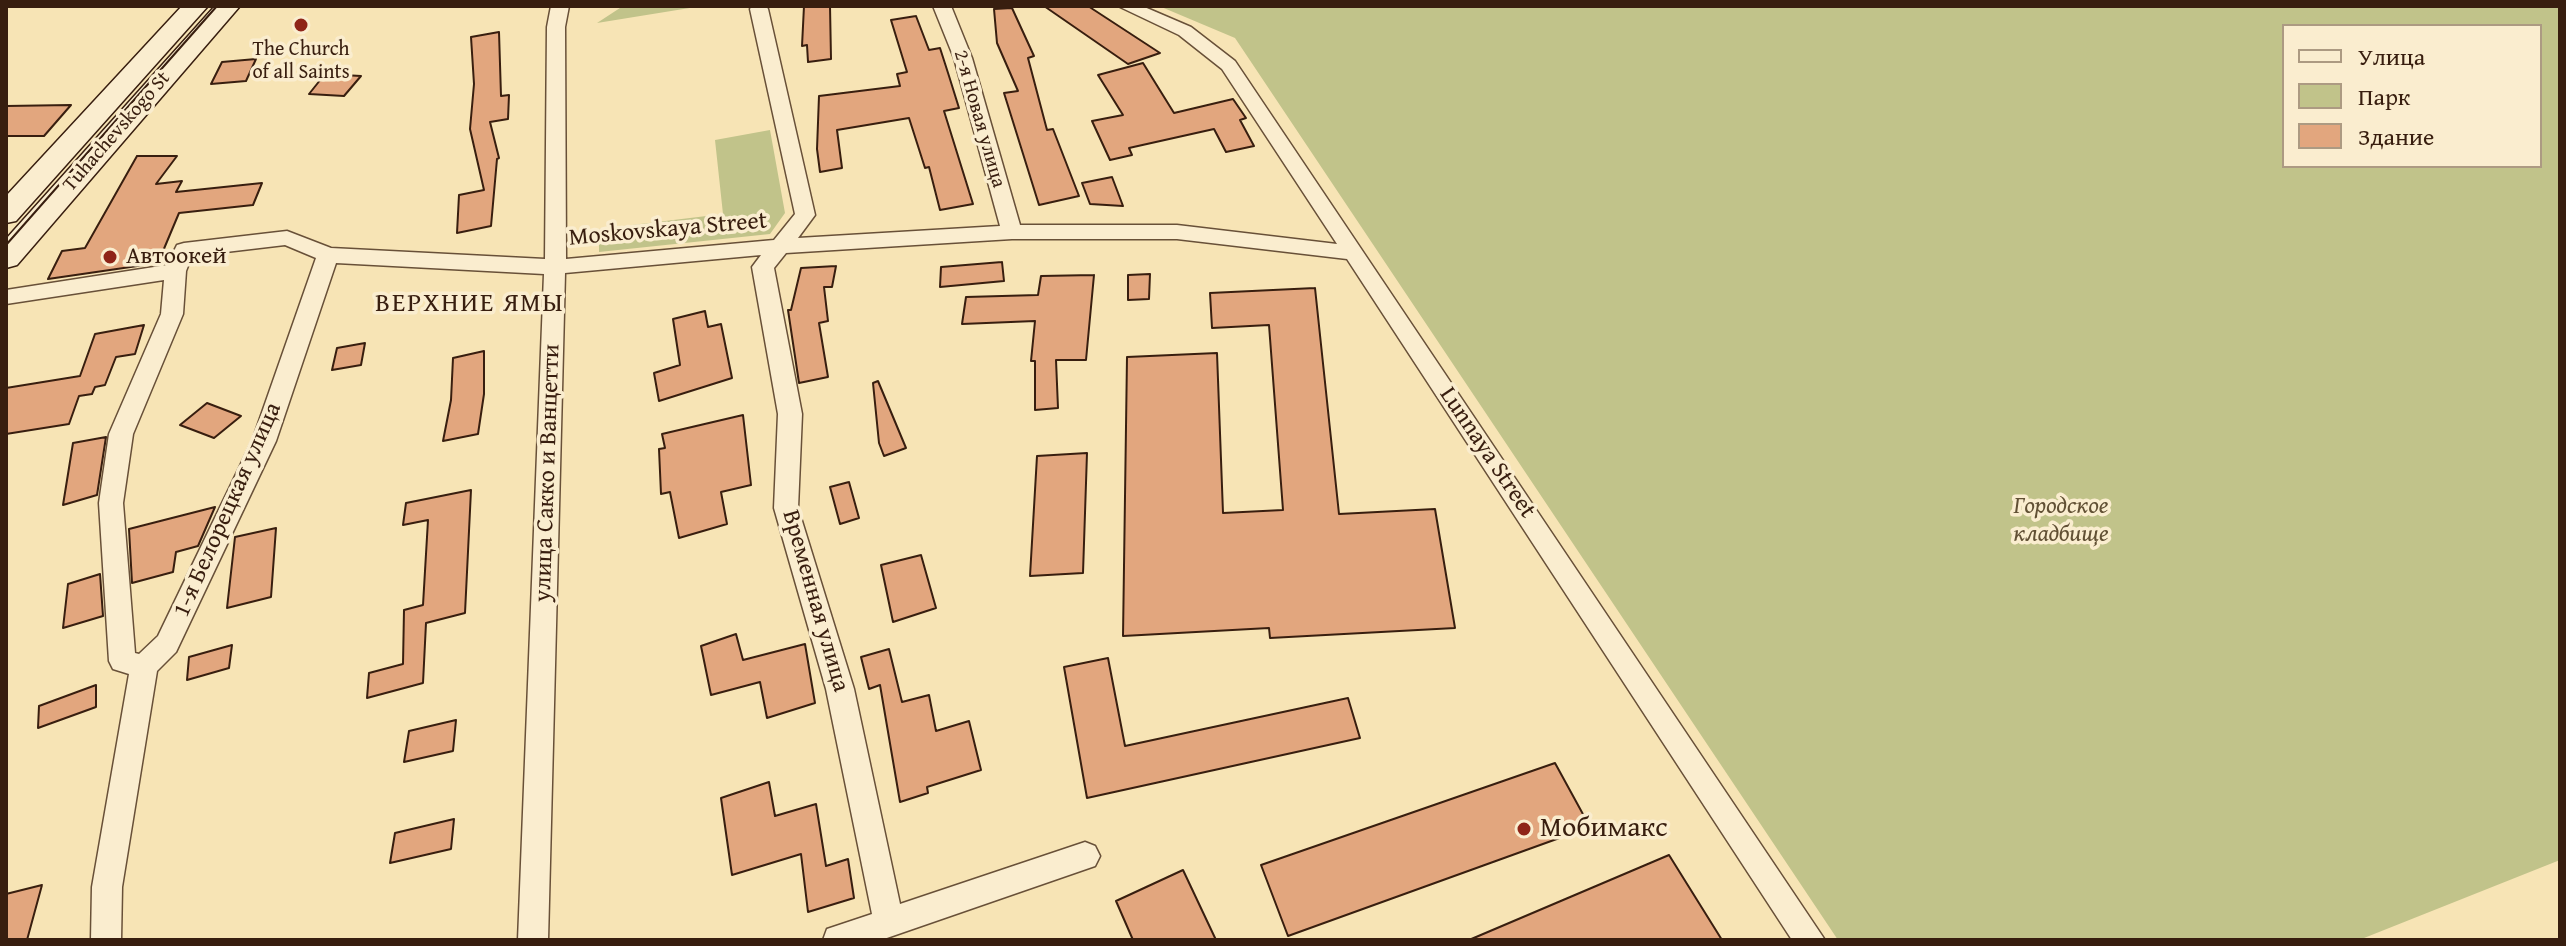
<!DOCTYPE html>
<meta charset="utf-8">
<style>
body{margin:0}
#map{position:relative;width:2566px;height:946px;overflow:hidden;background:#f7e4b5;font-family:"Gentium Book Plus",serif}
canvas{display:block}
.frame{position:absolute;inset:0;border:8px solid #381e0f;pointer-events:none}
.legend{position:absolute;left:2282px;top:24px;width:260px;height:144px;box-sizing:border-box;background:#faedcf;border:2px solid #ac9a82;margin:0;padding:10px 14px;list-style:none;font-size:24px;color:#381e0f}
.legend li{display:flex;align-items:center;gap:16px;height:40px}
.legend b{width:40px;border:2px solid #ac9a82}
</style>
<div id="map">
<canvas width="2566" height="946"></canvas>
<div class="frame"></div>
<ul class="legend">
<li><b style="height:10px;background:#faedcf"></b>Улица</li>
<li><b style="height:22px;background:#c1c38a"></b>Парк</li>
<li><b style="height:22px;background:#e2a67e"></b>Здание</li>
</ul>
</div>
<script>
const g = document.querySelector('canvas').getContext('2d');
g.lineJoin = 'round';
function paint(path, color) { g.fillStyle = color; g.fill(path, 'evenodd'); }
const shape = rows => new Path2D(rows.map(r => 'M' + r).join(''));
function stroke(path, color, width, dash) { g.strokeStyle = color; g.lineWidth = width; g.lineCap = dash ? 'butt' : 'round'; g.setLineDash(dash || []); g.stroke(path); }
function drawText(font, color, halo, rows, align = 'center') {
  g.font = font + ' "Gentium Book Plus",serif'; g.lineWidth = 7; g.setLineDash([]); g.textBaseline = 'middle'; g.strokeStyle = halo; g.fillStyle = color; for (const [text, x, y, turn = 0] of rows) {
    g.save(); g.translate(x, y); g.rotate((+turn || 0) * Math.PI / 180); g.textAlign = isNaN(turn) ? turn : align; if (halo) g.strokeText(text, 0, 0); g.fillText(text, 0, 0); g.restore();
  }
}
paint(shape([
 [623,6,702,6,597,23],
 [1159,6,2560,6,2560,860,2359,940,1838,940,1235,38],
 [2284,26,2540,26,2540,166,2284,166],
 [770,130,785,213,770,234,599,252,599,229,723,214,715,140]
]), '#c1c38a');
const building = shape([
 [804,6,830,6,831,59,808,62,807,45,802,46,804,6],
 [1044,6,1088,6,1160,53,1128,64,1044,6],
 [1012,8,1034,56,1028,58,1047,130,1053,129,1079,196,1039,205,1004,93,1018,91,997,43,994,9,1012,8],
 [916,16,929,50,940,48,949,76,959,108,944,111,973,204,940,210,929,167,925,168,909,118,837,130,842,168,820,172,817,149,819,96,900,86,897,74,907,72,891,20,916,16],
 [499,32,501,96,509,95,508,119,490,122,499,158,497,159,491,226,457,233,459,195,484,190,470,129,474,84,471,37,499,32],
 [256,59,246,81,211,84,222,62,256,59],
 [1143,63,1174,113,1233,99,1246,118,1240,120,1254,146,1226,152,1214,129,1129,148,1132,155,1110,160,1092,121,1123,115,1098,75,1143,63],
 [325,74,361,76,344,96,309,94,325,74],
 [71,105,44,136,6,136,6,106,71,105],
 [137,156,177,156,156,184,182,181,176,192,262,183,253,205,179,213,158,263,48,279,62,251,85,248,137,156],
 [1112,177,1123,206,1090,204,1082,183,1112,177],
 [1002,262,1004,281,940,287,941,267,1002,262],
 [836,266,832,287,824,287,828,321,819,323,828,377,799,383,788,310,791,310,801,268,836,266],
 [1150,274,1149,299,1128,300,1128,275,1150,274],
 [1094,275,1086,360,1056,360,1058,408,1035,410,1035,361,1031,361,1035,321,962,324,966,297,1038,295,1041,276,1094,275],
 [1315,288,1339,514,1435,509,1455,628,1270,638,1269,628,1123,636,1127,357,1217,353,1223,513,1283,510,1269,325,1212,328,1210,293,1315,288],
 [705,311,708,327,721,324,732,378,659,401,654,373,680,365,673,319,705,311],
 [144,325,135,354,116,357,105,385,95,387,92,394,79,396,69,424,6,434,6,388,80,376,95,334,144,325],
 [365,343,361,365,332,370,337,348,365,343],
 [484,351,484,394,478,434,443,441,451,400,453,358,484,351],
 [878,381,906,448,884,456,879,443,873,383,878,381],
 [207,403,241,416,214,438,180,425,207,403],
 [743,415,751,485,721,492,727,524,679,538,670,492,661,494,659,449,665,448,662,434,743,415],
 [106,437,97,495,63,505,73,443,106,437],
 [1087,453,1083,573,1030,576,1037,456,1087,453],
 [849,482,859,518,840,524,830,487,849,482],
 [471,490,465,613,426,623,423,683,367,698,369,673,403,664,404,610,423,605,428,520,403,525,406,503,471,490],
 [215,507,198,546,176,552,173,572,132,583,129,529,215,507],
 [276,528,271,597,227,608,235,537,276,528],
 [921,555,936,608,893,622,881,565,921,555],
 [100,574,103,616,63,628,68,584,100,574],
 [736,634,743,660,805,644,815,703,767,718,760,682,711,695,701,646,736,634],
 [232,645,229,668,187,680,189,657,232,645],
 [889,649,902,702,929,695,936,731,969,721,981,770,927,787,928,793,900,802,880,685,869,689,861,657,889,649],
 [1108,658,1125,746,1348,698,1360,738,1087,798,1064,667,1108,658],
 [96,685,96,707,38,728,39,706,96,685],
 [456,720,453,751,404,762,409,731,456,720],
 [1555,763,1590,827,1288,936,1261,865,1555,763],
 [769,782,775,816,816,804,826,866,848,859,854,898,808,912,801,854,732,875,721,798,769,782],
 [454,819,451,849,390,863,395,833,454,819],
 [1669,855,1722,940,1469,940,1669,855],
 [1183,870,1216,940,1133,940,1116,901,1183,870],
 [42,885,27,940,6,940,6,894,42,885]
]);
paint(building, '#e2a67e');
stroke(building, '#381e0f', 2);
const minor = shape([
 [551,6,569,6,565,27,566,259,774,240,795,214,750,9,752,6,766,6,768,9,815,215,798,238,1000,226,954,58,933,6,951,6,972,58,1020,225,1177,225,1337,244,1222,69,1179,35,1118,6,1142,6,1191,27,1235,61,1825,940,1792,940,1347,259,1177,239,1012,239,786,253,774,268,802,414,798,508,854,689,900,904,1085,842,1095,846,1100,856,1095,866,881,940,823,940,827,929,872,914,826,689,774,508,778,414,752,267,761,255,565,273,548,940,518,940,544,274,336,263,276,441,176,652,157,671,122,887,121,940,91,940,92,887,129,674,113,669,109,661,99,503,109,434,161,314,164,280,6,304,6,290,167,265,177,245,184,243,287,231,331,248,545,259,547,27,551,6],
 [285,245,316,258,252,441,158,636,139,654,135,653,123,503,133,434,183,314,186,271,192,256,285,245]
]);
const secondary = shape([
 [182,6,208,6,16,221,6,223,6,196,182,6],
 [215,6,240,6,17,265,6,268,6,239,215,6]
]);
stroke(minor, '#685038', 3);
stroke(secondary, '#381e0f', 3);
paint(minor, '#faedcf');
paint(secondary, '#faedcf');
stroke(shape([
 [6,245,217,6]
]), '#381e0f', 2);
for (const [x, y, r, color] of [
 [301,25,8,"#8f2418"],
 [110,257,8,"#8f2418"],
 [1524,829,8,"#8f2418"]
]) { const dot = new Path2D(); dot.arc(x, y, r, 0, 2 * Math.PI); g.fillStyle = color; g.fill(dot); stroke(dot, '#faedcf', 3); }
drawText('20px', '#381e0f', '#faedcf', [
 ["The Church",301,50],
 ["of all Saints",301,73]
]);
drawText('20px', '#381e0f', '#faedcf', [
 ["2-я Новая улица",979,119,74],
 ["Tuhachevskogo St",117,132,-49]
]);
drawText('24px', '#381e0f', '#faedcf', [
 ["Moskovskaya Street",668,230,-5],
 ["Lunnaya Street",1487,453,56],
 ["улица Сакко и Ванцетти",548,473,-88],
 ["1-я Белорецкая улица",228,510,-66],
 ["Временная улица",815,601,74]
]);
drawText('24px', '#381e0f', '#faedcf', [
 ["Автоокей",126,257]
], 'left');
drawText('italic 24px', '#615034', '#faedcf', [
 ["Городское",2061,507],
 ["кладбище",2061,535]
]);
g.letterSpacing = '2px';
drawText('26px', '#381e0f', '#faedcf', [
 ["ВЕРХНИЕ ЯМЫ",470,304]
]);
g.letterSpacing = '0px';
drawText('28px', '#381e0f', '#faedcf', [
 ["Мобимакс",1540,829]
], 'left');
</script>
